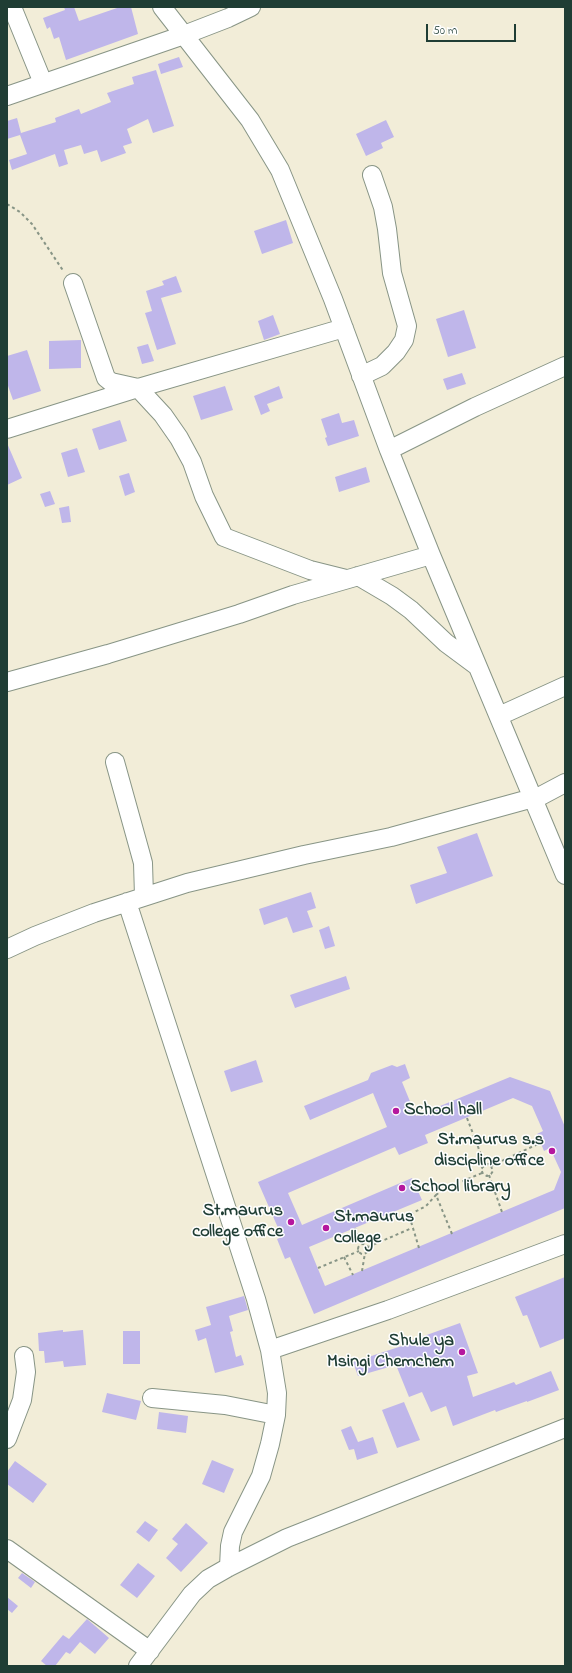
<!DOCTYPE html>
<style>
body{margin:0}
#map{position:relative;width:572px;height:1673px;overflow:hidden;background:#f2edd8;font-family:"Indie Flower",sans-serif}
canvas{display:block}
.frame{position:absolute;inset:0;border:8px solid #1f3d34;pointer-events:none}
.scale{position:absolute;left:426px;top:24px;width:90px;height:18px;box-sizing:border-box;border:2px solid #1f3d34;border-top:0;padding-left:5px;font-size:12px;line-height:14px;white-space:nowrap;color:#1f3d34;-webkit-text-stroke:3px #fff;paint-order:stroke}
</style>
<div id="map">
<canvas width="572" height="1673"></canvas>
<div class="frame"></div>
<div class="scale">50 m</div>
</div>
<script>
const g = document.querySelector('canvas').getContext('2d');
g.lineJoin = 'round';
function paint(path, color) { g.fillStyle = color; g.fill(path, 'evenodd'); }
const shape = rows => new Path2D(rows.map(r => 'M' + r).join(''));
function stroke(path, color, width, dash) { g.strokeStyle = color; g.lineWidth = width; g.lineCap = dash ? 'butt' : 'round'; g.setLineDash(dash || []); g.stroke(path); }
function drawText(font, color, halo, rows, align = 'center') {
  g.font = font + ' "Indie Flower",sans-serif'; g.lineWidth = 3; g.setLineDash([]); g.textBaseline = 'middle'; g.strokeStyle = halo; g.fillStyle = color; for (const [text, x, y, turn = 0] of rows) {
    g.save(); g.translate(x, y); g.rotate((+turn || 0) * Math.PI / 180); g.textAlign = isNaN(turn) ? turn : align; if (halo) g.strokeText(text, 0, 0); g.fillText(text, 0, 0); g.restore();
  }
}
paint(shape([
 [64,7,74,7,79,21,120,7,131,7,138,34,66,60,59,37,54,39,50,27,47,29,43,18,65,10],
 [179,57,183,67,161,74,158,64],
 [156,70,174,126,153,133,148,119,127,129,132,143,123,146,126,153,101,162,97,150,84,154,81,145,64,150,68,164,59,167,55,154,12,170,9,160,27,154,20,135,7,139,7,121,17,118,21,133,56,122,55,118,79,109,81,114,111,102,107,93,134,84,132,77],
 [386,120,394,137,381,143,383,148,366,156,356,134],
 [286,220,293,243,262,254,254,231],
 [176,276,182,292,161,298,176,344,157,350,145,313,152,311,146,291,164,285,162,281],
 [464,310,476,348,448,357,436,319],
 [273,315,280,334,264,340,258,321],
 [81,340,81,368,49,369,49,341],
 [148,344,154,361,142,364,137,347],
 [27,350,41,391,13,400,7,383,7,356],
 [462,373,466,384,447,390,443,379],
 [225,386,233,410,201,420,193,396],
 [279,386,283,398,267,404,270,411,261,415,254,396],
 [339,413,342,423,354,420,359,436,328,446,325,438,327,437,321,419],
 [120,420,127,441,99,450,92,429],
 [7,443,22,478,7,485],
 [77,448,85,472,68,477,61,453],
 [366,467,370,482,339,492,335,477],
 [129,473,135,492,125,496,119,476],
 [50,491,55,504,45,507,40,494],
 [69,506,71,522,62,523,59,508],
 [477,833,493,876,416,904,410,885,447,873,437,847],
 [311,892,316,908,307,911,313,927,293,933,287,917,264,925,259,909],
 [329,926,335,946,325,949,319,930],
 [346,976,350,989,295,1008,290,995],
 [256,1060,263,1082,231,1092,224,1071],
 [405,1064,410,1078,402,1082,416,1116,510,1077,550,1091,565,1127,565,1208,314,1314,290,1257,285,1259,277,1239,282,1237,258,1182,387,1127,373,1093,310,1120,304,1106,368,1080,371,1073,392,1065,397,1067],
 [513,1098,532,1106,543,1131,537,1134,544,1151,550,1148,561,1172,554,1190,325,1286,309,1247,422,1200,412,1178,302,1225,288,1193,395,1147,399,1155,428,1143,425,1135],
 [565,1277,565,1338,540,1348,527,1315,523,1316,515,1297],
 [244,1296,248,1310,229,1316,233,1331,230,1332,236,1357,241,1355,244,1365,215,1373,206,1338,198,1341,195,1330,211,1325,206,1307],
 [460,1323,478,1373,467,1376,473,1397,514,1382,516,1385,551,1371,559,1390,527,1402,527,1401,496,1412,495,1410,453,1426,446,1406,431,1412,422,1392,409,1397,396,1365,358,1376,353,1362,411,1343,410,1341],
 [63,1330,63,1332,83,1330,86,1365,64,1367,63,1361,45,1363,44,1351,39,1351,38,1333],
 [123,1331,140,1331,140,1364,123,1364],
 [107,1393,141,1401,136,1420,102,1412],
 [404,1402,420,1440,397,1448,382,1410],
 [159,1412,188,1416,186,1433,157,1429],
 [351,1426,358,1442,373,1437,378,1453,357,1460,354,1449,349,1450,341,1430],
 [212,1460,234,1469,224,1493,202,1484],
 [15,1461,47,1484,33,1503,7,1484,7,1472],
 [145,1521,158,1530,149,1542,136,1532],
 [186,1523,208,1543,181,1572,166,1558,178,1544,172,1539],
 [138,1563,155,1576,137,1598,120,1585],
 [22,1573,35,1582,31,1588,18,1578],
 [7,1597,18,1606,12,1613,7,1609],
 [87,1619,109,1638,95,1654,80,1642,70,1654,66,1652,55,1666,47,1666,41,1661,63,1635,69,1639]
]), '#bfb6ea');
const minor = shape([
 [12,7,43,83],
 [162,7,250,120,280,170,333,299,389,450,431,555,565,875],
 [7,96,184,35,228,18,251,7],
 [73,283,106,378,111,382,138,388,163,415,179,438,192,462,204,496,224,537,310,570,346,579],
 [361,376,382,366,396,352,404,340,407,326,392,273,387,229,383,207,372,175],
 [7,429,138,388,344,328],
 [389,450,475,407,565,366],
 [358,576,392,596,411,610,446,643,477,666],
 [7,682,108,654,239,614,293,595,431,555],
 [499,716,565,686],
 [115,762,140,852,143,863,144,896],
 [533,800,565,783],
 [127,902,256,1299,270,1350,277,1393,276,1415,270,1444,261,1476,233,1532,230,1546,229,1567],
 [7,949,35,936,94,913,187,883,304,855,391,837,533,798],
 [270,1350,388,1310,565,1244],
 [152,1398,225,1405,276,1415],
 [7,1439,22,1400,26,1372,24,1356],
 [7,1549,150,1651],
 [138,1666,192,1594,208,1579,229,1567,287,1538,565,1428]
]);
stroke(minor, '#889586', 20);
stroke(shape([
 [7,204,20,212,32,224,64,272],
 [467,1118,485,1165],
 [491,1166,493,1171,491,1174,487,1176,483,1174,481,1169,485,1165,488,1164,491,1166,540,1143],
 [489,1175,502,1212],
 [355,1228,361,1244],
 [452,1234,436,1195,442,1190,482,1173],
 '358 1249a5 5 0 1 1 10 0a5 5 0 1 1-10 0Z',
 [368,1247,412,1228],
 [419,1248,409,1215,426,1206,436,1195],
 [344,1257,353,1275],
 [318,1268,359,1251],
 [362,1271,365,1253]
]), '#889586', 2, [3, 3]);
stroke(minor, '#fff', 18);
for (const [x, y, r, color] of [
 [396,1111,4,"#b5179e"],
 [552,1151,4,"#b5179e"],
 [402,1188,4,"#b5179e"],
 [291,1222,4,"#b5179e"],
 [326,1228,4,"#b5179e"],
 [462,1352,4,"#b5179e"]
]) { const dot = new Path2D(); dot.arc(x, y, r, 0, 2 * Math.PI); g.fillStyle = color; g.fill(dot); stroke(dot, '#fff', 1.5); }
drawText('bold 18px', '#1f3d34', '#fff', [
 ["School hall",404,1111],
 ["St.maurus s.s",544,1141,"right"],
 ["discipline office",544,1162,"right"],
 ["School library",410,1188],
 ["St.maurus",283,1212,"right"],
 ["college office",283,1233,"right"],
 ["St.maurus",334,1218],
 ["college",334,1239],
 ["Shule ya",454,1342,"right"],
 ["Msingi Chemchem",454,1363,"right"]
], 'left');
</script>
